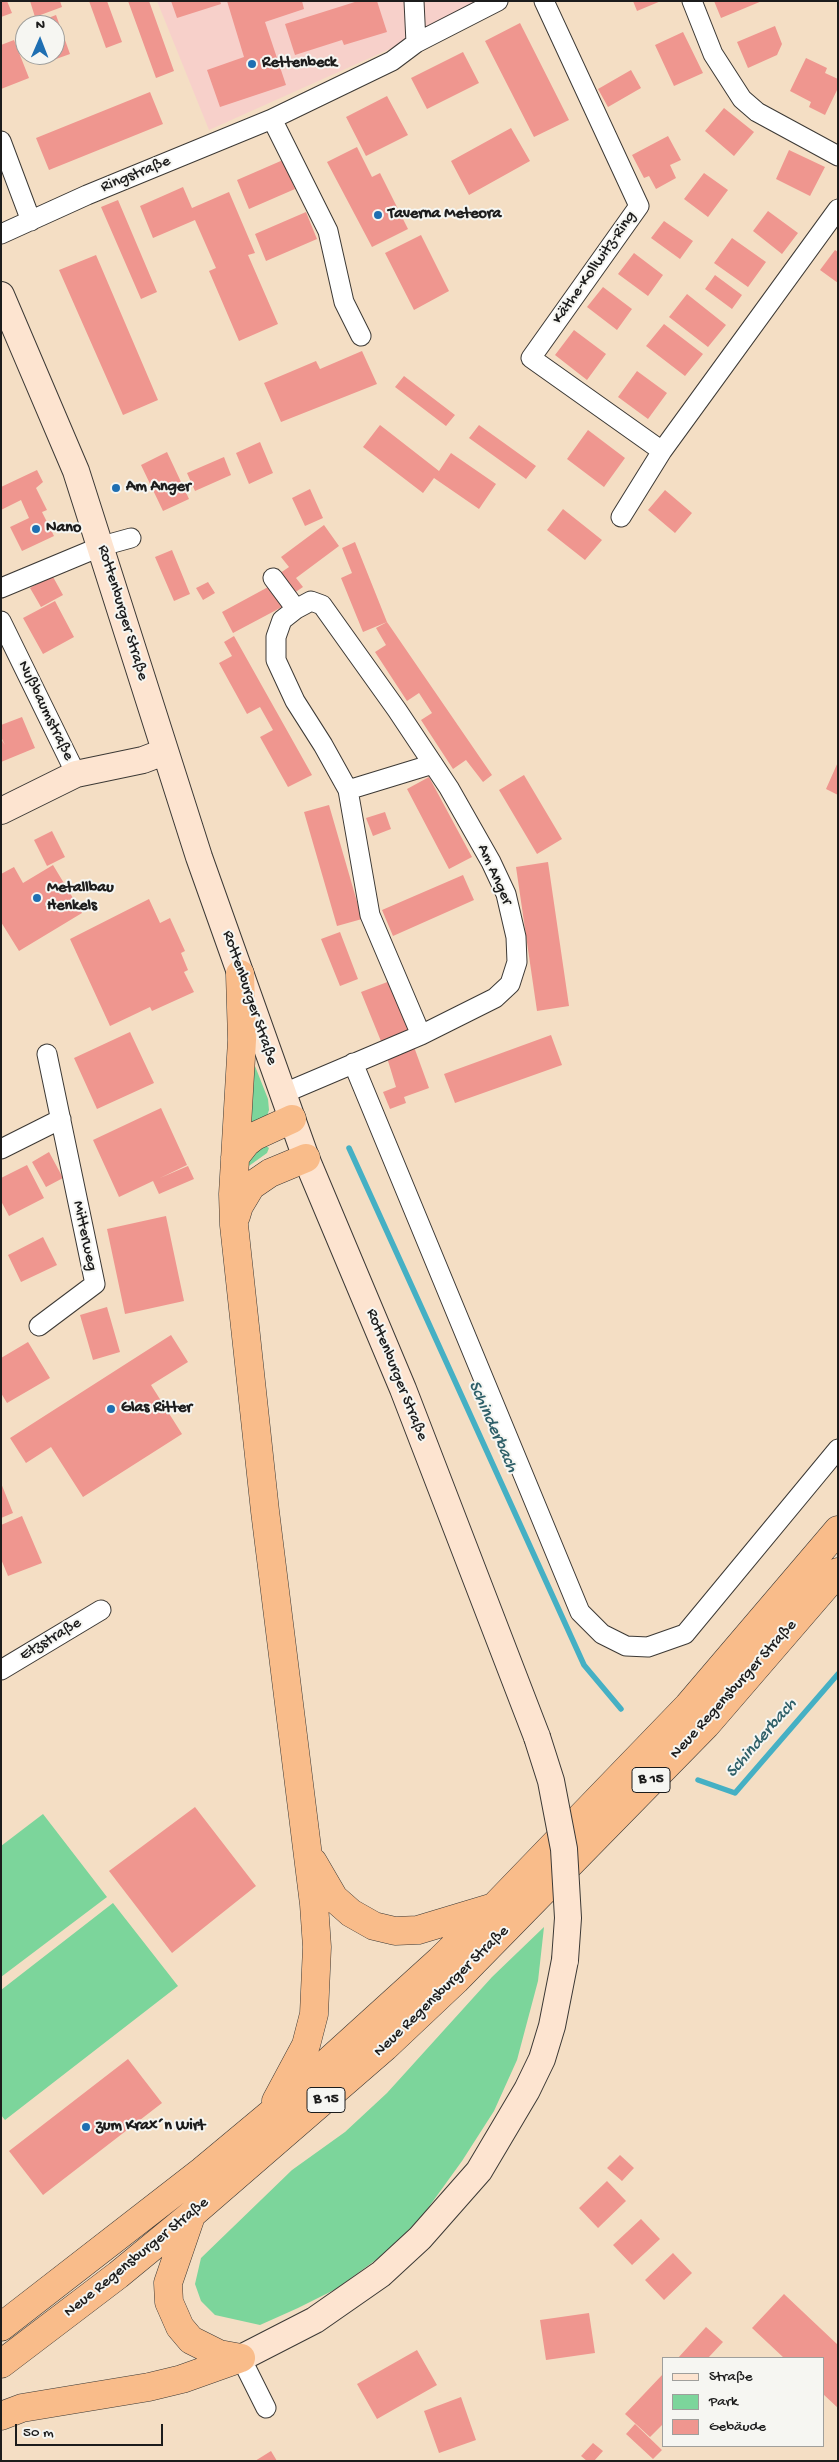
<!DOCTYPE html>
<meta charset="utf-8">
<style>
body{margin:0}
#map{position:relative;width:839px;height:2462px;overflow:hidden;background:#f4dec4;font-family:"Gochi Hand",sans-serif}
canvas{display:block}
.frame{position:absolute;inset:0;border:2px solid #1c1c1c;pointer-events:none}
.legend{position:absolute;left:662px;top:2357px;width:162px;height:90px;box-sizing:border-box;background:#f6f6f2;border:1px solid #9f9f9c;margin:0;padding:6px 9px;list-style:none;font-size:15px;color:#1c1c1c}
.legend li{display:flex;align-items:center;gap:10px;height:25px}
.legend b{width:25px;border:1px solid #9f9f9c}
.north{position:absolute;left:15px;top:15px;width:50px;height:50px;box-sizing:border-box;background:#f6f6f2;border:1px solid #9f9f9c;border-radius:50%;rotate:1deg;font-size:14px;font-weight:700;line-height:20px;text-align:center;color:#1c1c1c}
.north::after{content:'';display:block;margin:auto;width:18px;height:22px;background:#1f6fb2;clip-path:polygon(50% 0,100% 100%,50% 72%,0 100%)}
.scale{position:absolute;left:15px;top:2424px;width:148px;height:22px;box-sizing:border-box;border:2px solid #1c1c1c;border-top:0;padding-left:6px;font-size:15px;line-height:18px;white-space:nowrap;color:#1c1c1c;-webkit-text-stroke:4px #f6f6f2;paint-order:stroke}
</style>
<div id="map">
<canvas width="839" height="2462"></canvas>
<div class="frame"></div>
<ul class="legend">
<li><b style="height:6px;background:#fde4d0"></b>Straße</li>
<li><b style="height:14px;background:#7cd59b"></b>Park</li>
<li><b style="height:14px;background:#ef968f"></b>Gebäude</li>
</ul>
<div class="north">N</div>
<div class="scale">50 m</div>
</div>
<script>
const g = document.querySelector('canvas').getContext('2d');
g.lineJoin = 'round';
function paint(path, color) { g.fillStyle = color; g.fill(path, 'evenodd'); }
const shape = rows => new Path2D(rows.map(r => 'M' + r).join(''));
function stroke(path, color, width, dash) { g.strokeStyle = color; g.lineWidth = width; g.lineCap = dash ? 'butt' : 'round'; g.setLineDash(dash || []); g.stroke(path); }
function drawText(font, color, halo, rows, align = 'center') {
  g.font = font + ' "Gochi Hand",sans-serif'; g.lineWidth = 4; g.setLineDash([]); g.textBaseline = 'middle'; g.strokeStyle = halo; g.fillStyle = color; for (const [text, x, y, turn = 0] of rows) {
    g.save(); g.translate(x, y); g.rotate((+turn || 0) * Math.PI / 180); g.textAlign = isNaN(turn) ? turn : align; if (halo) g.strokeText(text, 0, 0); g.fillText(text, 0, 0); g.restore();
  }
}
paint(shape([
 [157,1,490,1,450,22,209,130]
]), '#f7d0ca');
paint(shape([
 [253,1061,268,1099,269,1110,267,1116,251,1125],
 [266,1146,269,1148,267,1153,246,1168,245,1161,260,1147],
 [43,1814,107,1897,1,1977,1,1846],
 [113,1903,178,1986,5,2120,1,2115,1,1990],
 [544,1927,538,1981,517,2060,494,2111,462,2161,423,2215,388,2251,336,2289,298,2308,260,2325,215,2315,201,2301,195,2284,201,2258,292,2170,345,2132,387,2093,492,1977]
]), '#7cd59b');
stroke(shape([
 [349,1148,584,1665,621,1709],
 [698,1780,735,1793,838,1674]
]), '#45b0c4', 5.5);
paint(shape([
 [1,1,7,1,12,13,1,17],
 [30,1,60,1,62,7,35,17],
 [89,1,107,1,122,42,106,48],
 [128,1,149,1,174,71,156,78],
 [171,1,220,1,221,4,177,18],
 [227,1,302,1,304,9,265,22,286,85,220,107,207,70,244,57],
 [358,1,377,1,387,32,344,45,342,40,295,55,285,24],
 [633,1,661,1,637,11],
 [714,1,762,1,721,18],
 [56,15,70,54,42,64,39,55,55,55,55,25,30,25],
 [520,23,569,120,534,137,485,41],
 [775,26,782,44,777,55,748,68,737,42],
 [683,32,703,73,674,86,655,45],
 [14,40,29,78,1,89,1,45],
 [463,52,479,83,427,109,411,78],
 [806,58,827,68,825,73,838,79,838,88,825,115,809,107,811,102,790,91],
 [631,70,641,88,608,107,598,89],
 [150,92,163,124,49,170,36,138],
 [387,96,408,135,366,156,346,117],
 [724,108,754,132,734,156,705,131],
 [511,128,530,161,469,195,451,161],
 [668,136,681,160,670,165,676,178,656,189,649,176,644,178,632,155],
 [357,147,372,177,380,173,408,229,372,247,327,162],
 [789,150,825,167,810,196,776,179],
 [283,160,295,189,249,209,237,180],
 [704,173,728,190,708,217,684,199],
 [183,187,192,208,229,192,255,253,248,255,278,324,239,341,209,271,216,268,195,220,153,238,140,206],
 [118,200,157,292,141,299,101,207],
 [768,211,798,233,782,254,753,231],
 [306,212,317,239,266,261,255,234],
 [664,221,693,241,680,259,651,238],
 [421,235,449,291,414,310,385,253],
 [732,238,766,262,748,287,714,263],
 [835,250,838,252,838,283,820,270],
 [634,253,663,275,648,296,618,274],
 [96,255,158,400,123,415,59,270],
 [715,275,742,295,732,309,705,289],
 [603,287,632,309,617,330,587,307],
 [687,294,726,325,708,347,669,317],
 [664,324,703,354,685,376,646,346],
 [574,330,606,354,587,380,555,355],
 [362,351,377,384,281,422,264,383,316,361,320,369],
 [637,371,667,393,648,419,618,397],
 [404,376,455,415,446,426,395,387],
 [380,425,439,471,451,453,496,484,479,509,434,478,423,493,363,447],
 [479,425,536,466,526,479,469,438],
 [588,430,625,458,604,487,567,459],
 [260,442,273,473,249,484,236,453],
 [167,452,189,499,163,511,141,465],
 [224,457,231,475,195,491,187,473],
 [37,470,43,482,36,488,47,510,42,512,54,536,22,551,10,527,29,518,21,500,1,510,1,487],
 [310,489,323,518,305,526,292,498],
 [665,490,692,513,675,533,648,510],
 [563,509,602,540,585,560,547,530],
 [324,525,339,546,296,578,303,587,281,602,282,607,233,633,222,612,270,586,267,582,289,567,281,557],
 [355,542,387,622,492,775,483,782,466,760,453,769,421,720,432,713,419,693,407,701,375,652,386,645,376,628,387,622,363,632,341,578,352,573,342,548],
 [172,550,190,594,174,601,155,557],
 [52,575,63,595,41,607,30,588],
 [208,582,215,593,203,600,196,588],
 [55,601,74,637,43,654,23,618],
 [234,636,312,775,288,787,260,737,273,730,260,707,247,714,219,663,232,656,224,642],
 [22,717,35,748,1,762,1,739,5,745,1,737,1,725],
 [838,762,838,795,826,789],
 [524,775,562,839,537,854,499,790],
 [429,777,472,857,449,869,407,789],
 [329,805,362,919,337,926,304,812],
 [385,812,391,829,373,836,366,818],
 [52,831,65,857,47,866,34,840],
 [548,862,569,1006,537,1011,516,867],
 [53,865,82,913,19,951,1,922,1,874,14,867,23,883],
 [463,875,474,900,393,936,382,910],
 [149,899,160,923,170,918,185,951,181,953,188,970,184,972,194,992,152,1011,150,1007,110,1026,70,939],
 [340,932,358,979,340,986,321,939],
 [390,981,429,1088,404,1097,406,1103,390,1109,383,1092,396,1087,385,1051,361,992],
 [130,1032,154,1083,97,1109,74,1058],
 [551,1035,562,1065,455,1103,444,1074],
 [161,1108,187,1165,160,1178,188,1166,194,1179,159,1194,153,1181,119,1197,93,1140],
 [49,1152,63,1178,46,1187,32,1162],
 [27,1165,44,1198,9,1216,1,1201,1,1178],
 [166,1216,184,1301,125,1314,107,1229],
 [43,1237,57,1265,21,1282,8,1255],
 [107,1307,120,1352,93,1360,80,1315],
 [171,1335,188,1362,151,1385,182,1434,83,1497,51,1447,26,1463,10,1438],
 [28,1342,50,1378,7,1403,1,1393,1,1358],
 [1,1483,13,1513,1,1518],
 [22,1516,42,1563,8,1576,1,1559,1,1525],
 [195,1807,256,1886,172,1953,109,1871],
 [128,2059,162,2103,43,2195,9,2151],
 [620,2155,634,2168,622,2181,607,2168],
 [607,2181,626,2201,598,2228,579,2208],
 [641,2219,660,2239,632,2265,613,2245],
 [673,2253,692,2273,664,2300,645,2280],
 [784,2294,838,2345,838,2408,823,2394,823,2358,784,2358,752,2328],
 [589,2313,595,2353,546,2360,540,2320],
 [706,2327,723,2342,708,2358,678,2358],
 [417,2350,437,2385,377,2419,357,2384],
 [663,2374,663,2424,650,2437,625,2414],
 [461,2397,476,2440,439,2453,424,2411],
 [635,2424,662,2450,653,2459,626,2434],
 [593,2443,603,2451,594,2461,587,2461,581,2456],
 [271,2451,277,2461,255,2461]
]), '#ef968f');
const street = shape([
 [414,1,416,43],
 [544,1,639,206,531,358,662,451,838,209],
 [692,1,713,54,742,99,757,112,838,156],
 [272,119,328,231,344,302,361,336],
 [1,141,31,221],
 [1,234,87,195,272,119,392,61,416,43,498,1],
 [621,517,662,451],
 [273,578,296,609,311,601,322,605,397,710,449,788,491,862,506,894,516,937,517,962,510,984,495,998,421,1035,282,1094],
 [1,588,102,546,131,538],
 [296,609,282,620,276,637,276,660,295,701,323,745,348,790,370,915,421,1035],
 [1,621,76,774],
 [348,790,433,764],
 [353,1063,580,1612,602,1634,626,1646,648,1647,685,1634,838,1449],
 [1,1149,61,1119],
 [39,1326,95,1284,47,1054],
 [1,1670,101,1610],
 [241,2358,266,2408]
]);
const secondary = shape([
 [1,295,76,471,199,857,306,1158,403,1389,537,1737],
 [1,811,76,774,143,760,164,752],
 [241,2358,315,2320,381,2274,420,2238,479,2171,527,2090,542,2059,552,2026,565,1960]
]);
const highway = shape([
 [240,974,242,1040,233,1194,234,1225,265,1511,314,1904,317,1947,314,2014,306,2045,276,2101],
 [235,1157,246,1143,255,1136,292,1119],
 [236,1216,239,1206,251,1186,270,1173,306,1158],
 [313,1862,334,1898,351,1913,374,1926,395,1931,418,1930,491,1908],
 [191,2216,168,2283,169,2302,180,2327,191,2340,219,2354,241,2358],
 [1,2327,202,2171,268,2116,440,1960,494,1907,688,1706,838,1530],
 [1,2364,118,2275,191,2215,385,2047,456,1980,706,1725,838,1572],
 [1,2416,22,2408,46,2404,149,2387,182,2379,241,2358]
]);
stroke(street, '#3c3935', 21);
stroke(secondary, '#3c3935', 28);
stroke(highway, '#3c3935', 29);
stroke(street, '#fff', 19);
stroke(secondary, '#fde4d0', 26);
stroke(highway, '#f9bc8a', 28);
const secondaryBridge = shape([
 [537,1737,551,1781,564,1849,568,1918,565,1960]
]);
stroke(secondaryBridge, '#3c3935', 28, []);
stroke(secondaryBridge, '#fde4d0', 26);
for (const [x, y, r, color] of [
 [252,64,5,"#1f6fb2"],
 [378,215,5,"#1f6fb2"],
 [116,488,5,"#1f6fb2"],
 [36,529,5,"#1f6fb2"],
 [37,898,5,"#1f6fb2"],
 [111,1409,5,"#1f6fb2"],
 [86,2127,5,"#1f6fb2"]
]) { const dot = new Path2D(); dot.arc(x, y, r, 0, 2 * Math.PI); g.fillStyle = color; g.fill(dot); stroke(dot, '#f6f6f2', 2); }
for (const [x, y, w] of [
 [651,1780,38],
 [326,2100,38]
]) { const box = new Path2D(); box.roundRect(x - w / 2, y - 12.5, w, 25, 4); g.fillStyle = '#f6f6f2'; g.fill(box); stroke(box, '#1c1c1c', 1); }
drawText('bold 15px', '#1c1c1c', null, [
 ["B 15",651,1780],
 ["B 15",326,2100]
]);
drawText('bold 16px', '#1c1c1c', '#f6f6f2', [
 ["Rettenbeck",262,64],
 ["Taverna Meteora",388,215],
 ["Am Anger",126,488],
 ["Nano",46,529],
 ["Metallbau",47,889],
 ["Henkels",47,907],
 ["Glas Ritter",121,1409],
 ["zum Krax´n Wirt",96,2127]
], 'left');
drawText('16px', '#1c1c1c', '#f6f6f2', [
 ["Ringstraße",136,175,-22],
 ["Käthe-Kollwitz-Ring",595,268,-55],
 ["Rottenburger Straße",122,613,73],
 ["Nußbaumstraße",45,711,64],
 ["Am Anger",494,875,66],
 ["Rottenburger Straße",249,998,71],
 ["Mitterweg",84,1236,78],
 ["Rottenburger Straße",396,1375,68],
 ["Etzstraße",51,1640,-31],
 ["Neue Regensburger Straße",734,1690,-48],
 ["Neue Regensburger Straße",442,1992,-44],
 ["Neue Regensburger Straße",137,2258,-39]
]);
drawText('italic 18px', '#2e5f68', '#f6f6f2', [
 ["Schinderbach",492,1427,66],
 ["Schinderbach",762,1739,-49]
]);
</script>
